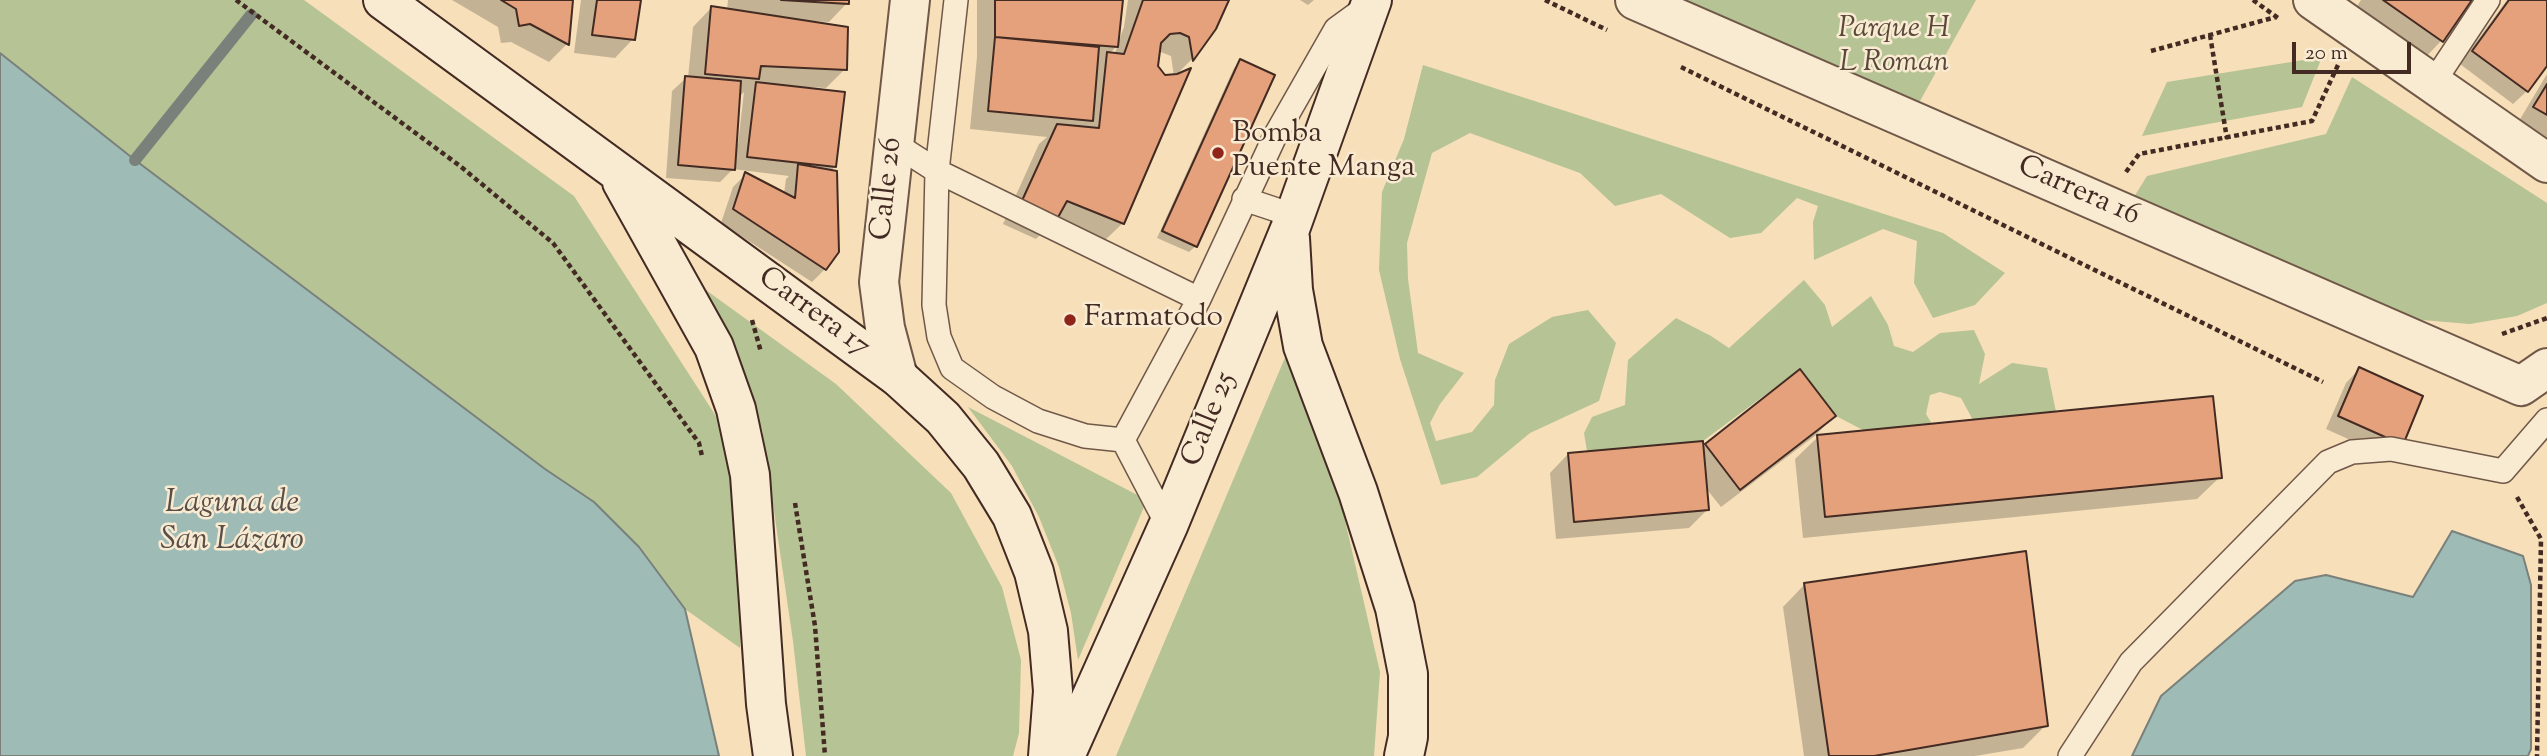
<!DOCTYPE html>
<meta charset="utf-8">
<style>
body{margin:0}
#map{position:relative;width:2547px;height:756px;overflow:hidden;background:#f6dfb9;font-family:"Sorts Mill Goudy",serif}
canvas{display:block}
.scale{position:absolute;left:2292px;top:42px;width:119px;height:32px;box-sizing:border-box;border:4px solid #432b23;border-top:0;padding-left:9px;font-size:21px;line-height:24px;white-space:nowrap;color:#432b23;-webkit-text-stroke:5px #f9ead2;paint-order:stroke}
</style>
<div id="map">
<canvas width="2547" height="756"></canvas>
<div class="scale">20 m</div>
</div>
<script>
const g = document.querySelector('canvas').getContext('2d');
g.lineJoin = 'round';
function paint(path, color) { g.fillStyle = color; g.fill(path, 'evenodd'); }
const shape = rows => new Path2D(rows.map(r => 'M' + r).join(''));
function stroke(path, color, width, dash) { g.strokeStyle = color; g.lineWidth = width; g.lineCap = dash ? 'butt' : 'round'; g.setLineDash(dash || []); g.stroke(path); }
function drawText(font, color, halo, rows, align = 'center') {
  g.font = font + ' "Sorts Mill Goudy",serif'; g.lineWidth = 5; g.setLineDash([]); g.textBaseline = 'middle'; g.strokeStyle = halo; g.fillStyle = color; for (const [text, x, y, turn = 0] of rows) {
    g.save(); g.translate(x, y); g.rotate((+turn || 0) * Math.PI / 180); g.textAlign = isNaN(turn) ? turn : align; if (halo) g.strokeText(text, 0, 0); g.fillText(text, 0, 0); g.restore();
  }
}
paint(shape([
 [0,0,304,0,574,196,723,427,743,560,740,648,685,609,639,547,594,502,545,469,135,160,0,53],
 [1664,0,1976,0,1915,110],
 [2322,57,2302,107,2142,136,2167,82],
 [1423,65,1943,233,2005,273,1975,305,1933,318,1914,283,1917,241,1883,229,1814,260,1813,222,1818,206,1797,198,1761,233,1730,238,1661,194,1615,206,1580,173,1470,133,1432,153,1407,243,1408,279,1418,353,1464,373,1440,404,1430,423,1436,441,1472,432,1494,405,1495,380,1509,344,1552,317,1588,310,1616,343,1599,401,1530,433,1477,477,1441,485,1400,359,1379,270,1382,192,1404,139],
 [2352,77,2547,203,2547,303,2517,316,2470,324,2410,319,2131,202,2147,176,2326,134],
 [1804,280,1825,305,1832,327,1871,296,1888,325,1894,346,1913,352,1940,333,1974,330,1985,354,1979,384,2012,363,2047,368,2056,412,1980,433,1961,398,1940,392,1930,395,1926,414,1944,444,1883,453,1863,430,1836,416,1800,369,1703,441,1587,451,1584,433,1592,417,1625,405,1628,360,1676,318,1711,336,1729,348],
 [703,288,836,384,951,493,1002,587,1021,660,1019,733,1013,756,806,756,793,641,762,429],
 [1287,353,1337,486,1380,672,1374,756,1116,756],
 [968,407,1147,500,1078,660,1071,613,1059,567,1039,517,1012,466]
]), '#b6c395');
const water = shape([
 [0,53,135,160,545,469,594,502,639,547,685,609,719,756,0,756,0,53],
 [2452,531,2523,556,2531,585,2531,749,2528,756,2132,756,2161,696,2295,581,2326,575,2413,597,2452,531]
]);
paint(water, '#9ebbb6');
stroke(water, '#7a817b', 2);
paint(shape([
 [452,0,571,0,567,44,549,62,511,42,501,43,498,27],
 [581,0,639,0,633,39,615,58,574,53],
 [728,0,848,0,847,3,829,22,809,21,809,23,845,69,826,88,810,87,835,166,830,172,825,269,812,282,721,223,733,187,746,174,784,194,786,179,789,176,733,169,720,182,666,178,672,91,686,78,688,78,693,27,711,8,727,11],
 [744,92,738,144,735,144,738,98],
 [977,0,1122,0,1118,43,1124,27,1128,0,1227,0,1215,28,1191,60,1175,76,1123,223,1104,241,1054,221,1036,239,1003,224,1039,144,1047,137,970,129,977,57],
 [1118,45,1114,55,1109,54],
 [1158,51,1171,56,1174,76,1164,77,1156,67],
 [1300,0,1314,0,1308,5],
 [2361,0,2470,0,2441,41,2423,60,2354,11],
 [2507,0,2547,0,2547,63,2527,91,2513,104,2460,64],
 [1240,61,1196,246,1189,252,1157,238,1234,68],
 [2547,74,2547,145,2516,126],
 [2359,369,2401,444,2388,457,2326,429,2346,383],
 [1834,416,1816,435,1721,507,1705,487,1707,510,1689,528,1556,539,1550,473,1568,454,1702,449,1706,445],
 [1818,437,2220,477,2197,499,1803,538,1795,459],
 [1805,584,2046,725,2023,748,1975,756,1804,756,1783,607]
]), '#0003');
stroke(shape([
 [135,160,251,15]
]), '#7a817b', 12);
const building = shape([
 [501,0,573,0,569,45,530,24,519,26,516,9,501,0],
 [597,0,641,0,635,40,592,35,597,0],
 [781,0,849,0,849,4,781,0],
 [995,0,1123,0,1118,47,995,37,995,0],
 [1143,0,1229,0,1216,29,1193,61,1189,37,1180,33,1170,34,1161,43,1158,66,1165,75,1177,74,1191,68,1124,224,1067,201,1056,221,1020,205,1057,124,1099,128,1107,52,1124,54,1143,0],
 [2383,0,2472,0,2443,42,2383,0],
 [2509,0,2547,0,2547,66,2528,92,2472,51,2509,0],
 [711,6,848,27,847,70,761,66,759,79,705,74,711,6],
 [995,37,1099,47,1093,121,988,111,995,37],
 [1240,59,1275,75,1197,247,1162,231,1240,59],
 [685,76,741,81,735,170,678,165,685,76],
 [756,82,845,92,836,167,747,157,756,82],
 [2547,84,2547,115,2533,107,2547,84],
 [798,164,837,171,839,252,826,270,733,209,745,172,795,198,798,164],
 [2359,367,2423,396,2403,445,2338,416,2359,367],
 [1800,369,1836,416,1740,490,1705,444,1800,369],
 [2213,396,2222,478,1825,517,1817,435,2213,396],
 [1703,441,1709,510,1574,522,1568,453,1703,441],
 [2026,551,2048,726,1874,756,1829,756,1804,583,2026,551]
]);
paint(building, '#e4a17b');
stroke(building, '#432b23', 2);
const service = shape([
 [956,0,937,171,934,305,939,337,952,368,993,397,1038,421,1085,436,1123,440,1199,299,1275,136,1336,29,1369,5],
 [2433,83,2488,0],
 [895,144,937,171,1199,299],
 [1244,199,1295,216],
 [1123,440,1168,526],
 [2070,756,2131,662,2328,462,2352,452,2391,449,2503,471,2547,420]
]);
const minor = shape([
 [1635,0,2521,386,2547,368],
 [2313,0,2547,163]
]);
const tertiary = shape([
 [898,377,885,328,879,282,910,0]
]);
const secondary = shape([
 [383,0,898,377,943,418,981,465,1012,516,1034,572,1048,631,1053,691,1048,756],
 [622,182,714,347,736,409,750,475,766,704,773,756],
 [1290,238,1293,290,1303,346,1358,492,1395,608,1408,674,1408,737,1404,756],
 [1065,756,1168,526,1290,229,1372,0]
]);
stroke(service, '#705848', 26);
stroke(minor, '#705848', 42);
stroke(tertiary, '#705848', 42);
stroke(secondary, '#432b23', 42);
stroke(shape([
 [236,0,460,166,553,243,699,443,702,456],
 [1545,0,1607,30],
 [2253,0,2278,18],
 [2210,35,2227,139],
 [2151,51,2276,17],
 [1681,67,2323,382],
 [2126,172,2139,154,2312,121,2338,65],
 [752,320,761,352],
 [2502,334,2547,318],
 [2517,497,2541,539,2537,756],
 [795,503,815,626,825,756]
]), '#432b23', 4.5, [5, 3.5]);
stroke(service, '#f9ead2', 23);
stroke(minor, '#f9ead2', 38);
stroke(tertiary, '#f9ead2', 38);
stroke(secondary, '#f9ead2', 38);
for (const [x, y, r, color] of [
 [1218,153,7,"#8f2418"],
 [1070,320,7,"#8f2418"]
]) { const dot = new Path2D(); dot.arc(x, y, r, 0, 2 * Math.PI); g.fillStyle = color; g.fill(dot); stroke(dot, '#f9ead2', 2.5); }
drawText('italic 30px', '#5a493a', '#f9ead2', [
 ["Parque H",1894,31],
 ["L Roman",1894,65]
]);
drawText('30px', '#432b23', '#f9ead2', [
 ["Bomba",1232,136],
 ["Puente Manga",1232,170],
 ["Farmatodo",1084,320]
], 'left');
drawText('30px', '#432b23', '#f9ead2', [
 ["Calle 26",889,189,-84],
 ["Carrera 16",2078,193,24],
 ["Carrera 17",813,314,36],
 ["Calle 25",1211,420,-68]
]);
drawText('italic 32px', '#5a4f48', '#f9ead2', [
 ["Laguna de",232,506],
 ["San Lázaro",232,543]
]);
</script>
